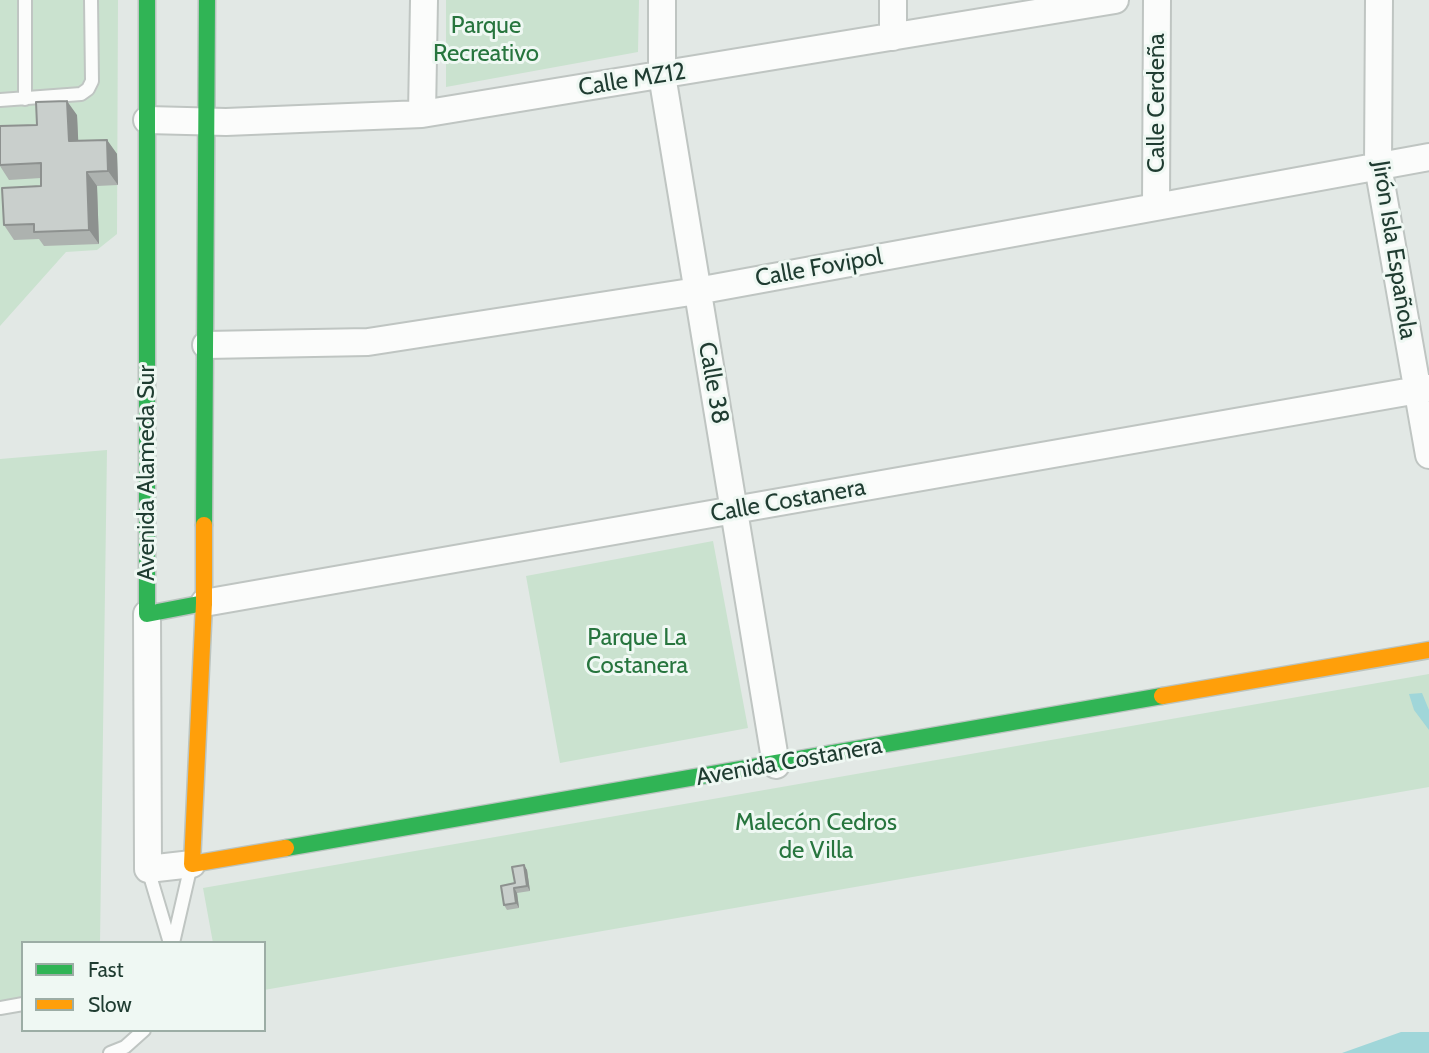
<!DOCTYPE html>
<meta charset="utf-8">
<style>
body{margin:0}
#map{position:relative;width:1429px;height:1053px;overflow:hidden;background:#e2e8e5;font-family:Cabin,sans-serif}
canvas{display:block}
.legend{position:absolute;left:21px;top:941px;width:245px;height:91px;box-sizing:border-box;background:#eff8f3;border:2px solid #9cada5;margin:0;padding:9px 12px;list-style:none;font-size:21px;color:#1f3c31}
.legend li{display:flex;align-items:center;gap:14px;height:35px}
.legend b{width:35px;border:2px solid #9cada5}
</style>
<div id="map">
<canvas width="1429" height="1053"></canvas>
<ul class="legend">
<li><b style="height:9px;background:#30b455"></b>Fast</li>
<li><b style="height:9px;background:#ff9f0a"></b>Slow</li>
</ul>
</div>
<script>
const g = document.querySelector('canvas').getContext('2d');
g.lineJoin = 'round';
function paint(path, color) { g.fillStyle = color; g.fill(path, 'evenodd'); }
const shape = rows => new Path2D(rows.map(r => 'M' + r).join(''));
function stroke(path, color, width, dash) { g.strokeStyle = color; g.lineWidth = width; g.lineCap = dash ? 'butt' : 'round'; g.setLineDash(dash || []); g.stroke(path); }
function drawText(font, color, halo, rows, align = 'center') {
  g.font = font + ' Cabin,sans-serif'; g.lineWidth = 6; g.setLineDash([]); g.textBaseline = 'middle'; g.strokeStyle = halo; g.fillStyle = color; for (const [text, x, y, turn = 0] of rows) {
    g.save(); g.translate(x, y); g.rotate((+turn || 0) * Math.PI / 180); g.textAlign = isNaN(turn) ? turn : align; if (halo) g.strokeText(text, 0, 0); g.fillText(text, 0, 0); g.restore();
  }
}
paint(shape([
 [0,0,118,0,117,234,97,250,66,252,0,326],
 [446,0,639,0,638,52,446,87],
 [107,450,100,943,23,943,23,1008,0,1013,0,459],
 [713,541,748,728,560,763,526,576],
 [1429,674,1429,787,264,990,264,943,213,943,203,888]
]), '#cae2cf');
paint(shape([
 [1422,693,1429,710,1429,730,1414,710,1409,694],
 [1401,1032,1429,1032,1429,1053,1342,1053]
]), '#a0d6d9');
const lane = shape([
 [25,0,25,99],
 [0,100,81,94,88,89,92,81,91,0],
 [148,869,170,943],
 [173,943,191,865],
 [0,1008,23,1004],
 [110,1053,125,1047,144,1030]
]);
const street = shape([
 [662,0,662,75,776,765],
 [1379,0,1378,166,1429,455],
 [893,37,893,0],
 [422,114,424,0],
 [147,120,226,122,422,114,1115,0],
 [1156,206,1157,0],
 [206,345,368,342,697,291,1429,157],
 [204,603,1429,388],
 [147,614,148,869,192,864]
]);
const fast = shape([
 [147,0,147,614,204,603],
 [204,525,207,0],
 [286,848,1162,696]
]);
const slow = shape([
 [204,525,204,603,192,864,286,848],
 [1162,696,1429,650]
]);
stroke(lane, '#bfc5c2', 16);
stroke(street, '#bfc5c2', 30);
stroke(fast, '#bbc4c0', 19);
stroke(slow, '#bbc4c0', 19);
stroke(lane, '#fbfcfb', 12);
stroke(street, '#fbfcfb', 26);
stroke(fast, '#30b455', 16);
stroke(slow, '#ff9f0a', 16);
paint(shape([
 [77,115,78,141,107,140,117,154,118,185,97,186,99,244,44,246,39,239,14,240,4,225,41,186,41,178,9,180,0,166,0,126,37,125],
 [524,865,527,870,530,891,517,893,519,908,507,910,504,905]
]), '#adb2af');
paint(shape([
 [67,101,77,115,79,156,69,141],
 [107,140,117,154,118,185,108,171],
 [87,172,97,186,99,244,89,230],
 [524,865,527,870,530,891,527,886],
 [514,888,517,893,519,908,516,903]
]), '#8d918f');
const building = shape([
 [67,101,69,141,107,140,108,171,87,172,89,230,34,232,34,224,4,225,2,188,41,186,41,163,0,165,0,126,37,125,36,102,67,101],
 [524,865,527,886,514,888,516,903,504,905,501,886,515,883,512,867,524,865]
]);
paint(building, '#c9cfcc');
stroke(building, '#8d918f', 2);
drawText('24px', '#27753e', '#eff8f3', [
 ["Parque",486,26],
 ["Recreativo",486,54],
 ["Parque La",637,638],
 ["Costanera",637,666],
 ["Malecón Cedros",816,823],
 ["de Villa",816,851]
]);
drawText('24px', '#1f3c31', '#eff8f3', [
 ["Calle MZ12",632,80,-9],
 ["Calle Cerdeña",1157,103,-90],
 ["Jirón Isla Española",1394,250,81],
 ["Calle Fovipol",819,268,-10],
 ["Calle 38",713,383,80],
 ["Avenida Alameda Sur",147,473,-90],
 ["Calle Costanera",788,501,-10],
 ["Avenida Costanera",789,762,-10]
]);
</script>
